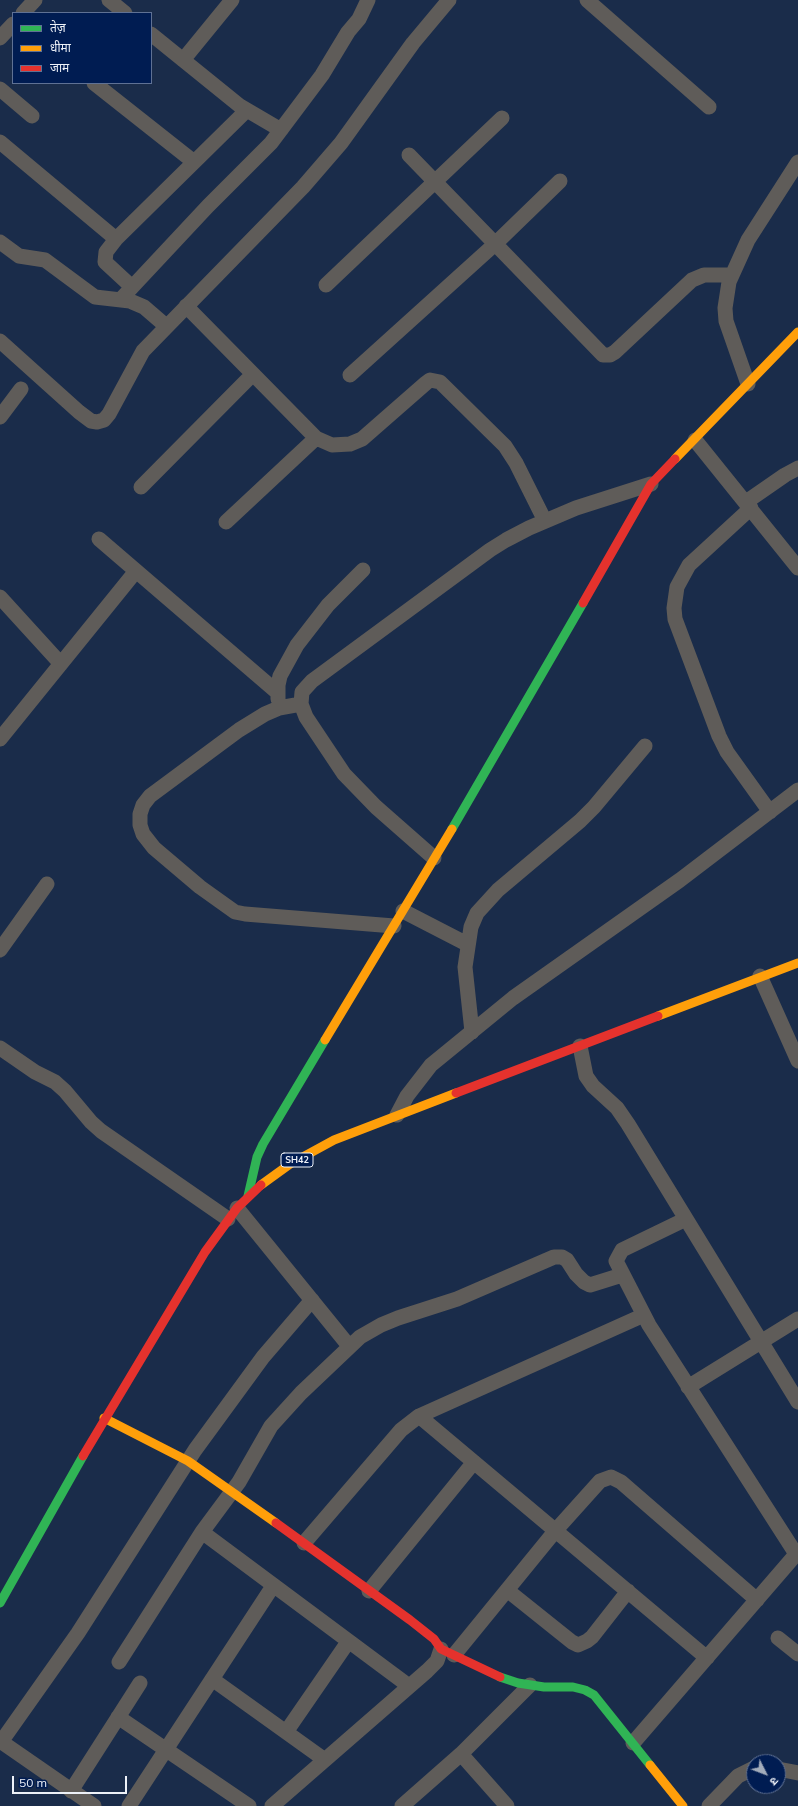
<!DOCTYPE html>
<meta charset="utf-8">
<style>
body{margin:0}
#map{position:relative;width:798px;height:1806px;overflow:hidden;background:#1a2c4a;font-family:Mulish,"Noto Sans Devanagari",sans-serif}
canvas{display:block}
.legend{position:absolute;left:12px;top:12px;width:140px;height:72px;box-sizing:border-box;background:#001c52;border:1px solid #5f7194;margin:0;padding:5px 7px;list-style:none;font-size:12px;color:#edf1f8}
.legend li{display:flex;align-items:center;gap:8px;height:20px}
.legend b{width:20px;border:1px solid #5f7194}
.north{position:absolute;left:746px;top:1754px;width:40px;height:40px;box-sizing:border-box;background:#001c52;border:1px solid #5f7194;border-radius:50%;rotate:132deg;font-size:11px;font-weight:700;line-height:16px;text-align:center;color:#edf1f8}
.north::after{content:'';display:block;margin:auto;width:14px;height:18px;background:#a3acbb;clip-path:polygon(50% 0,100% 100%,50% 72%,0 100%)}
.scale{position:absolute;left:12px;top:1776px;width:115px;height:18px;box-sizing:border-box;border:2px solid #edf1f8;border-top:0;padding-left:5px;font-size:12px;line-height:14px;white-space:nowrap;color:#edf1f8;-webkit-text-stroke:3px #001c52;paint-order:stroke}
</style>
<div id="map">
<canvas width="798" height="1806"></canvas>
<ul class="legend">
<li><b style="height:5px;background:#30b455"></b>तेज़</li>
<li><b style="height:5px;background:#ff9f0a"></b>धीमा</li>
<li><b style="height:5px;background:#e5322d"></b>जाम</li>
</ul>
<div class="north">उ</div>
<div class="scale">50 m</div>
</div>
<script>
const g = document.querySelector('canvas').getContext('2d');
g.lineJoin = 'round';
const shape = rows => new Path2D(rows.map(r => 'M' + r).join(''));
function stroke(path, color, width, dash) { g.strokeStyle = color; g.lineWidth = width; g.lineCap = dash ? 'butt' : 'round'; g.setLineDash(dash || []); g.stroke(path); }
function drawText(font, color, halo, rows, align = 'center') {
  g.font = font + ' Mulish,sans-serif'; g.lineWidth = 3.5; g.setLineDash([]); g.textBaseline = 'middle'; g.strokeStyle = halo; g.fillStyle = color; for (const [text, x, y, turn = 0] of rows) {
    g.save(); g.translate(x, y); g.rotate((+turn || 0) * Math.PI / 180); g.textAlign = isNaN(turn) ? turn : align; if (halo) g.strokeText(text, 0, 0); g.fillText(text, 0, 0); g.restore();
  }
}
stroke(shape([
 [109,0,125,13],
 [587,0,709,107],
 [23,13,35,0],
 [151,34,240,106,281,130],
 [0,38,13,24],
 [183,60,232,0],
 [94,83,194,162],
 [0,89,32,116],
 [0,142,116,239],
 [409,155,603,355,610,355,615,352,692,280,704,275,732,275],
 [0,242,19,256,45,260,95,297,130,301,144,307,166,326],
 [326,285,502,118],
 [132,287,105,262,106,252,116,239,246,111],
 [121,299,208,206,271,143,322,75,348,32,359,19,368,0],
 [186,306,316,438,332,445,350,444,362,439,426,383,430,380,440,382,505,446,516,463,545,521],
 [0,341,79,412,91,421,97,422,104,420,109,414,143,351,303,187,341,143,413,43,449,0],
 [350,375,495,244,560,181],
 [748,384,726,321,725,308,729,282,748,240,798,162],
 [0,417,21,389],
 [695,440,798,568],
 [141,487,253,374],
 [746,502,785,475,798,468],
 [751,508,689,565,677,587,674,608,675,619,719,736,727,752,770,812],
 [226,522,316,438],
 [99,539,277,692],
 [0,597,61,664],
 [278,699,278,685,280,676,297,645,328,605,363,570],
 [301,704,279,708,265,714,239,730,150,796,143,805,140,814,140,825,143,834,154,848,200,887,235,912,245,914,394,926],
 [0,739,136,571],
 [434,858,376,807,344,774,306,717,301,704,302,692,312,681,490,550,506,540,529,528,576,508,651,484],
 [403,911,467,944],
 [0,950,47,884],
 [760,976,798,1061],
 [472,1032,465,967,471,927,477,913,498,890,580,821,594,807,645,746],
 [580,1046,586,1076,593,1086,617,1108,628,1124,798,1402],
 [0,1048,35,1072,55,1082,65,1091,91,1122,101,1131,228,1219],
 [397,1115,407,1096,431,1065,513,998,680,880,798,790],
 [237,1208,349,1346],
 [686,1219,622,1250,616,1261,649,1325,796,1554],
 [688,1387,798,1319],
 [419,1416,707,1658],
 [202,1532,409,1686],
 [304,1543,401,1430,419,1416,644,1315],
 [507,1590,572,1642,578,1645,587,1641,592,1637,628,1591],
 [369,1591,474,1462],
 [778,1638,798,1654],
 [454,1655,556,1530,600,1481,611,1477,621,1482,757,1600],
 [119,1662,202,1532,239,1482,271,1426,301,1393,360,1337,381,1325,398,1318,457,1299,554,1257,562,1257,567,1260,576,1274,584,1282,590,1285,622,1275],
 [212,1679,325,1760],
 [118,1717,249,1806],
 [286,1732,348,1642],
 [0,1741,94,1806],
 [1,1742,78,1633,195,1450,263,1357,312,1300],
 [633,1743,798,1552],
 [461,1754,507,1806],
 [778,1769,798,1773],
 [71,1791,140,1683],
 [129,1806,273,1586],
 [272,1806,427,1671,437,1661,441,1649],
 [402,1806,461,1754,530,1685],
 [709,1806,738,1776,754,1768]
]), '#5f5c59', 15);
stroke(shape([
 [452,829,583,603],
 [248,1196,257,1157,263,1144,325,1040],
 [0,1603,83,1456],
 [500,1677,518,1683,544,1687,573,1687,585,1690,594,1695,650,1765]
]), '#30b455', 9);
stroke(shape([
 [675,459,798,332],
 [658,1016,798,963],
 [325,1040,452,829],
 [261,1185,290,1164,334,1140,456,1093],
 [104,1418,188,1461,276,1523],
 [650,1765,683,1806]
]), '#ff9f0a', 9);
stroke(shape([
 [583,603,651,484,675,459],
 [456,1093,658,1016],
 [83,1456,205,1252,237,1208,261,1185],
 [276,1523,410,1620,434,1639,441,1649,500,1677]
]), '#e5322d', 9);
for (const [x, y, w] of [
 [297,1160,32]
]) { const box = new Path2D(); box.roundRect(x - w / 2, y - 7, w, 14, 3); g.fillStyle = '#001c52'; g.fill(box); stroke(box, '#edf1f8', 1); }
drawText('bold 9px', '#edf1f8', null, [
 ["SH42",297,1160]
]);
</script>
